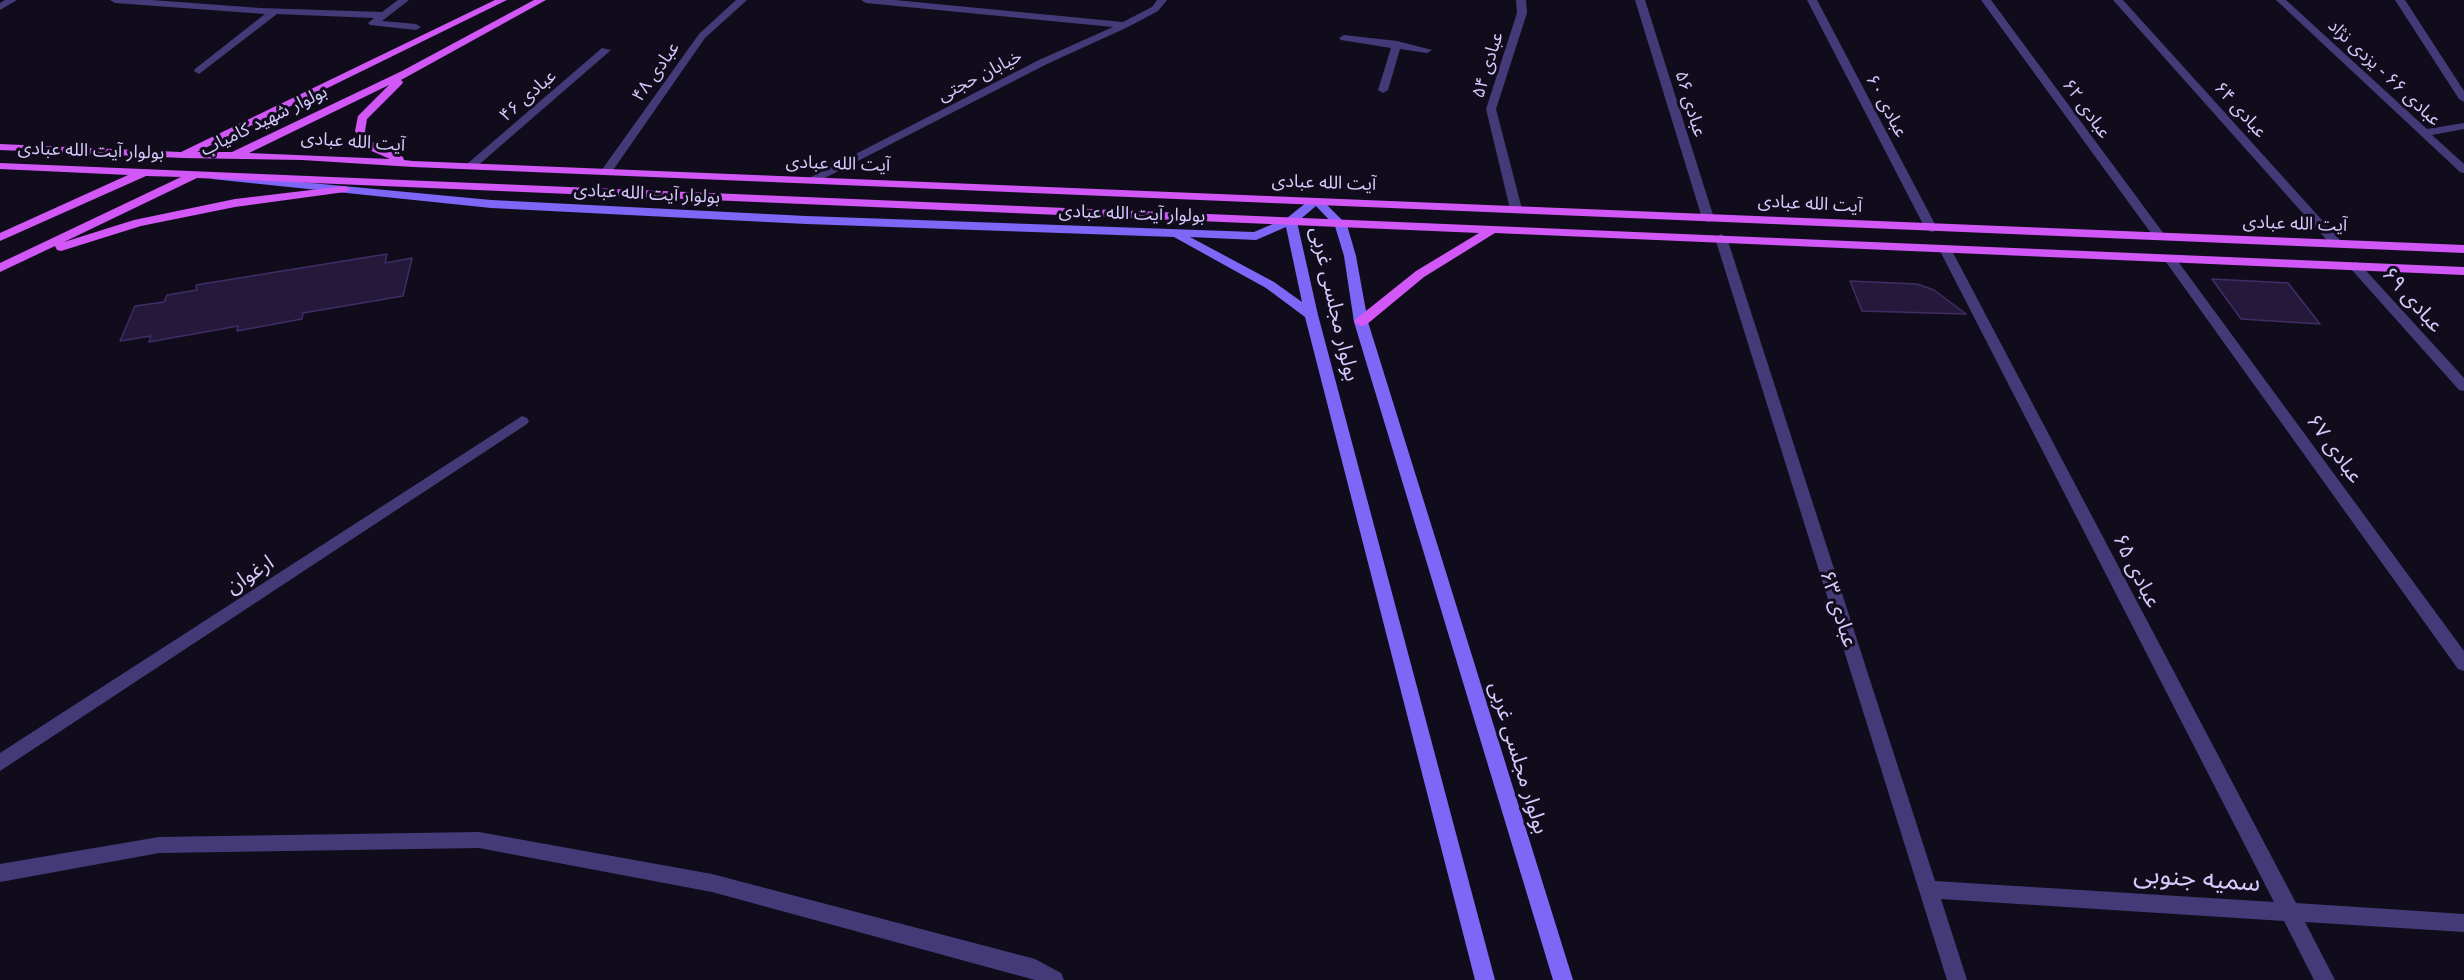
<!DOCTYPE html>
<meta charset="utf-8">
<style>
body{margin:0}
canvas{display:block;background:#110c1c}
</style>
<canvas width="2464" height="980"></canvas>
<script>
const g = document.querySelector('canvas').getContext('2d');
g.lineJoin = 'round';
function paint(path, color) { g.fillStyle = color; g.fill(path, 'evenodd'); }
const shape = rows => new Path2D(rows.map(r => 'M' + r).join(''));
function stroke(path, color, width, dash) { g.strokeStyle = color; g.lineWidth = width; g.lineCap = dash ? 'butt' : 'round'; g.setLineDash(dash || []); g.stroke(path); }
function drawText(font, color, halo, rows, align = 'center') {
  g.font = font + ' "Noto Sans","Noto Sans Arabic",sans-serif'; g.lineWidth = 6; g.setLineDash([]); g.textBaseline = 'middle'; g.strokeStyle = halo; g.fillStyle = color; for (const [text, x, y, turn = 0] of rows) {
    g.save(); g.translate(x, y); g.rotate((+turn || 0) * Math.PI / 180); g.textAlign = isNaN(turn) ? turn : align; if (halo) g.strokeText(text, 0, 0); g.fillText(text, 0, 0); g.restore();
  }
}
const building = shape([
 [387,254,385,263,412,258,403,296,303,313,302,319,237,331,238,326,149,342,151,336,120,341,135,306,164,302,167,295,197,290,196,285,387,254],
 [2212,279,2288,283,2320,324,2241,319,2212,279],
 [1850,281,1917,284,1934,290,1966,314,1862,311,1850,281]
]);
paint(building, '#25193b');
stroke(building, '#402d66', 1.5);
paint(shape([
 [5,0,17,0,0,10,0,3,5,0],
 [110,0,152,0,260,8,382,12,398,0,409,0,382,21,416,24,421,27,416,30,370,25,368,23,374,18,277,14,199,74,194,71,195,69,265,14,115,3,110,0],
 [736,0,747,0,705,38,611,173,603,173,601,171,699,34,736,0],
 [861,0,895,0,1123,22,1152,7,1157,0,1167,0,1158,11,1128,27,1047,64,815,183,807,183,807,179,1039,60,1113,27,866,3,861,0],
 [1516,0,1526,0,1527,13,1496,109,1522,209,1516,213,1510,209,1486,109,1517,13,1516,0],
 [1635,0,1645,0,1714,218,1712,221,1708,222,1702,218,1635,0],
 [1807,0,1817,0,1937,228,1935,231,1931,232,1925,228,1807,0],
 [1981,0,1991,0,2164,234,2164,240,2156,240,1981,0],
 [2113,0,2123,0,2340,240,2340,246,2332,246,2113,0],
 [2276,0,2286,0,2427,129,2464,123,2464,129,2432,135,2464,164,2464,173,2460,172,2276,0],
 [2395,0,2405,0,2464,91,2464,102,2459,99,2395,0],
 [1344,35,1397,41,1432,50,1427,53,1400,49,1388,90,1383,93,1378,90,1391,48,1341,40,1339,38,1344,35],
 [602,48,611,50,475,168,467,168,467,164,602,48],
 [1721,234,1727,238,1935,881,2274,902,1939,249,1945,245,1951,249,2296,903,2464,914,2464,932,2305,922,2335,980,2314,980,2284,921,1941,899,1967,980,1947,980,1715,238,1721,234],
 [2170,255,2174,256,2464,651,2464,671,2458,669,2166,262,2164,259,2166,256,2170,255],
 [2355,262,2359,263,2464,378,2464,391,2459,390,2351,269,2349,266,2355,262],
 [522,416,527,418,529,421,527,424,0,771,0,753,522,416],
 [479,832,712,874,1035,959,1061,973,1064,980,1035,980,712,892,479,848,159,853,0,882,0,864,159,837,479,832]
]), '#453a78');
paint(shape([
 [216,174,491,200,806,216,1254,232,1287,218,1312,198,1320,198,1347,225,1356,256,1368,322,1573,980,1553,980,1354,322,1344,256,1335,226,1316,206,1297,222,1318,315,1495,980,1475,980,1305,317,1266,288,1174,237,806,224,491,208,212,179,212,175,216,174],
 [1286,227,1302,302,1274,282,1190,237,1256,240,1286,227]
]), '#7e66f7');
paint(shape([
 [495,0,507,0,197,152,232,152,402,71,534,0,546,0,401,80,403,82,402,84,367,119,365,131,375,145,403,157,404,160,413,161,2464,245,2464,253,413,167,302,160,183,158,0,150,0,144,181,152,495,0],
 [389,85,358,116,355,131,367,149,390,159,249,153,389,85],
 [0,163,2464,267,2464,275,1495,233,1424,277,1366,325,1361,326,1354,322,1356,319,1416,271,1479,233,197,178,64,242,134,220,235,199,345,186,351,189,345,192,235,207,141,226,61,251,57,250,55,246,0,272,0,263,181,177,146,176,0,241,0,233,128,175,0,169,0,163]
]), '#d157f6');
drawText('18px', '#d6cafc', '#110c1c', [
 ["عبادی ۵۴",1488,65,-73],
 ["عبادی ۴۸",656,72,-55],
 ["عبادی ۶۶ - یزدی نژاد",2384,73,43],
 ["خیابان حجتی",980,76,-27],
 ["عبادی ۴۶",528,96,-41],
 ["عبادی ۵۶",1690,104,73],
 ["عبادی ۶۰",1886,106,62],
 ["عبادی ۶۲",2086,109,54],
 ["عبادی ۶۴",2240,110,48],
 ["بولوار شهید کامیاب",264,121,-26],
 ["آیت الله عبادی",353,142,4],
 ["بولوار آیت الله عبادی",91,151,2],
 ["آیت الله عبادی",838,164,2],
 ["آیت الله عبادی",1324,183,2],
 ["بولوار آیت الله عبادی",647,194,3],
 ["آیت الله عبادی",1810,204,3],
 ["بولوار آیت الله عبادی",1132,214,2],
 ["آیت الله عبادی",2295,224,2]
]);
drawText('21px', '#d6cafc', '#110c1c', [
 ["عبادی ۶۹",2412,300,48],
 ["بولوار مجلسی غربی",1334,304,77],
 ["عبادی ۶۷",2334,449,54],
 ["عبادی ۶۵",2136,571,63],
 ["ارغوان",250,575,-33],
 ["عبادی ۶۳",1838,609,72],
 ["بولوار مجلسی غربی",1518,758,73]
]);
drawText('26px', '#d6cafc', '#110c1c', [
 ["سمیه جنوبی",2197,879,4]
]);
</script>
